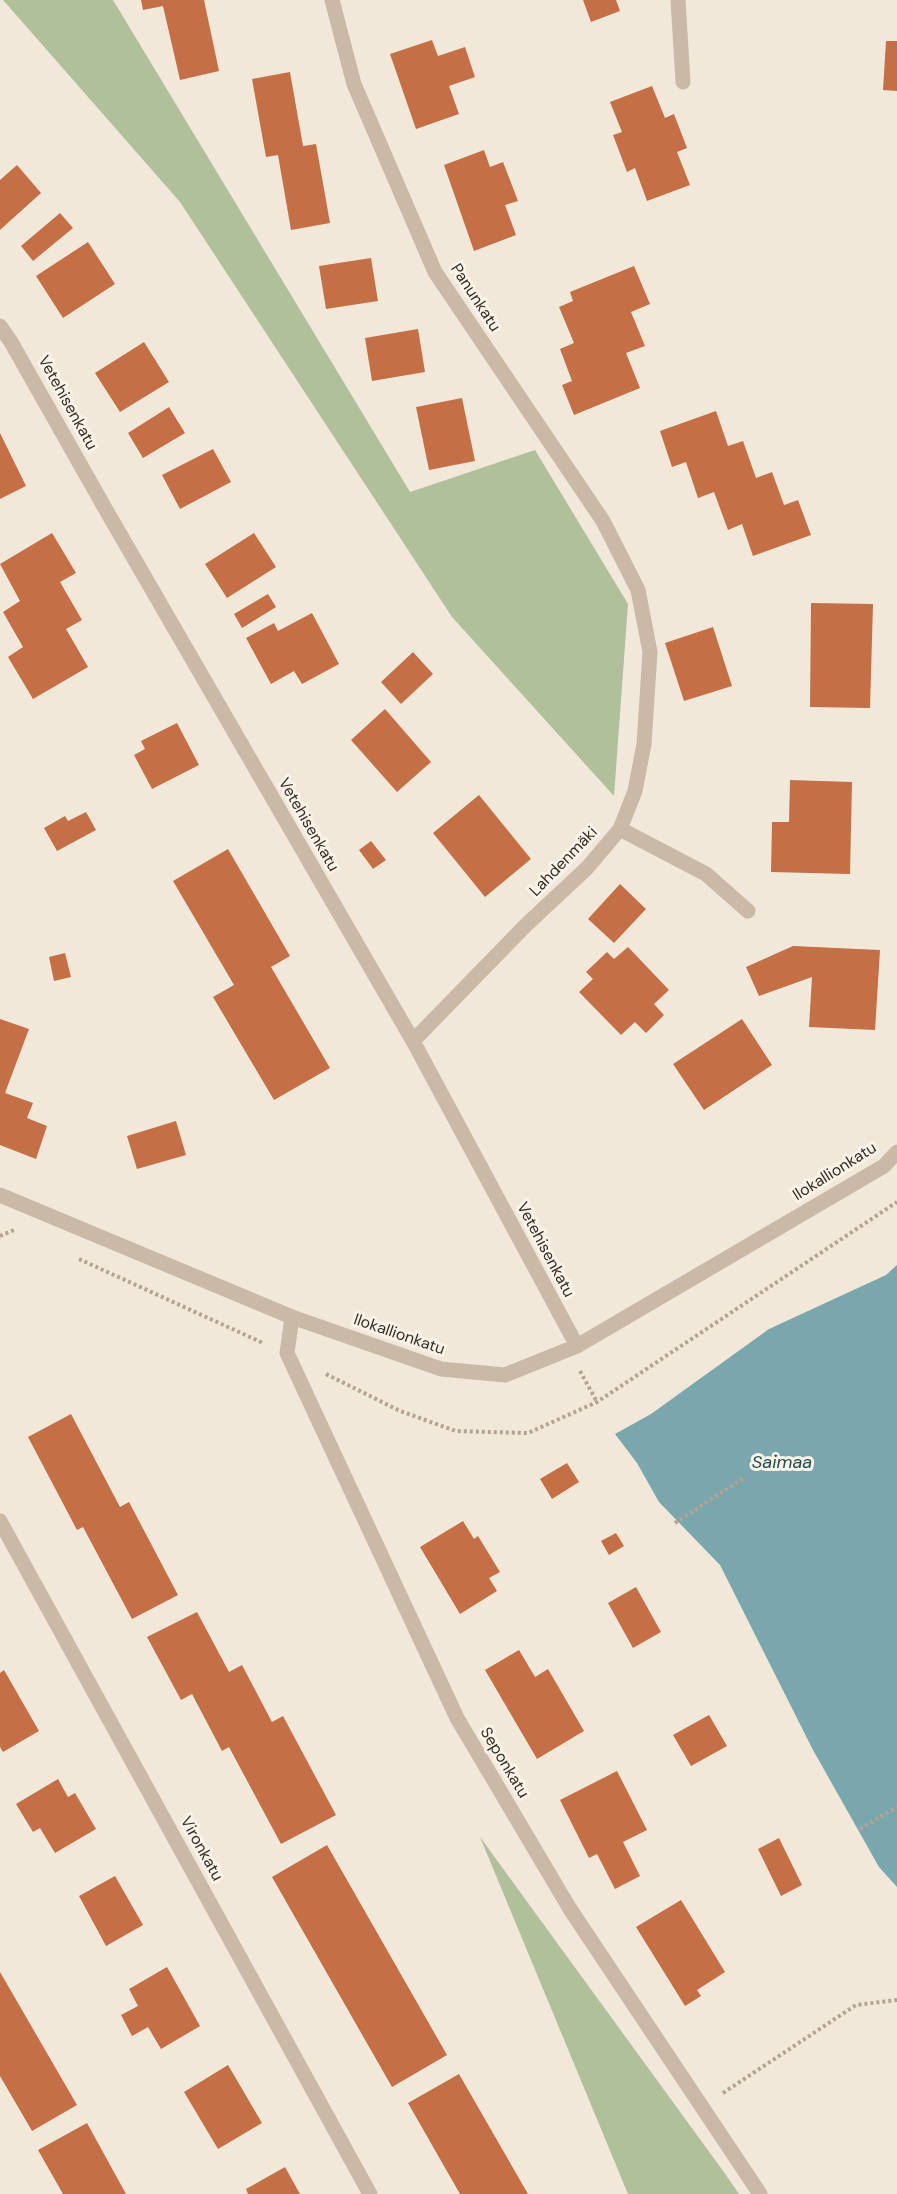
<!DOCTYPE html>
<meta charset="utf-8">
<style>
body{margin:0}
canvas{display:block;background:#f1e8da}
</style>
<canvas width="897" height="2194"></canvas>
<script>
const g = document.querySelector('canvas').getContext('2d');
g.lineJoin = 'round';
function paint(path, color) { g.fillStyle = color; g.fill(path, 'evenodd'); }
const shape = rows => new Path2D(rows.map(r => 'M' + r).join(''));
function stroke(path, color, width, dash) { g.strokeStyle = color; g.lineWidth = width; g.lineCap = dash ? 'butt' : 'round'; g.setLineDash(dash || []); g.stroke(path); }
function drawText(font, color, halo, rows, align = 'center') {
  g.font = font + ' "DM Sans",sans-serif'; g.lineWidth = 6; g.setLineDash([]); g.textBaseline = 'middle'; g.strokeStyle = halo; g.fillStyle = color; for (const [text, x, y, turn = 0] of rows) {
    g.save(); g.translate(x, y); g.rotate((+turn || 0) * Math.PI / 180); g.textAlign = isNaN(turn) ? turn : align; if (halo) g.strokeText(text, 0, 0); g.fillText(text, 0, 0); g.restore();
  }
}
paint(shape([
 [3,0,113,0,410,492,535,450,628,604,614,796,452,617,180,202],
 [480,1837,726,2175,739,2194,628,2194]
]), '#b0c09a');
paint(shape([
 [897,1265,897,1887,879,1867,813,1750,720,1565,659,1502,637,1463,615,1434,651,1414,769,1329,886,1275]
]), '#7aa7ad');
paint(shape([
 [141,0,204,0,219,71,180,80,163,6,143,10],
 [583,0,616,0,620,11,591,22],
 [432,40,438,56,465,47,475,77,449,86,459,114,416,129,390,54],
 [886,41,897,41,897,91,883,90],
 [290,72,303,146,316,144,330,223,291,230,278,155,266,157,252,79],
 [652,86,665,118,674,114,687,148,677,152,690,185,647,201,635,168,627,172,613,135,622,132,610,102],
 [484,150,490,167,503,162,518,201,505,205,516,235,474,251,444,165],
 [17,165,41,193,0,230,0,180],
 [60,213,73,228,33,261,21,246],
 [88,242,115,284,63,318,36,276],
 [371,258,378,301,326,309,319,266],
 [634,266,650,304,631,312,645,346,626,353,640,388,574,415,562,385,572,381,560,349,574,343,559,307,573,301,570,292],
 [418,329,425,372,372,381,365,338],
 [144,342,169,382,120,412,95,373],
 [462,398,475,461,429,470,416,407],
 [169,407,185,433,143,458,128,433],
 [716,411,728,446,743,441,756,478,772,472,784,505,798,500,811,535,753,556,742,524,728,530,714,492,698,498,686,462,672,467,660,431],
 [0,433,26,486,0,499],
 [213,449,231,482,180,509,162,475],
 [52,533,76,573,60,582,82,620,66,629,88,667,33,699,8,657,23,647,3,612,20,601,0,564],
 [254,533,276,567,227,598,205,564],
 [268,594,276,607,242,628,234,614],
 [811,603,873,604,870,708,810,707],
 [312,613,339,664,302,684,294,671,271,684,246,638,274,623,278,631],
 [713,627,732,686,684,701,665,643],
 [413,652,433,674,401,704,381,682],
 [385,709,431,762,397,792,351,740],
 [177,723,199,765,152,789,134,755,145,749,141,741],
 [790,780,852,782,850,874,771,872,772,822,789,822],
 [479,795,531,859,485,897,433,833],
 [86,812,96,830,57,851,44,828,65,816,68,821],
 [371,841,386,860,373,869,359,850],
 [228,849,290,956,271,967,330,1068,274,1100,213,997,234,985,173,881],
 [620,884,646,909,614,943,588,919],
 [793,946,880,950,875,1030,809,1027,812,977,759,996,746,967],
 [628,947,669,990,654,1004,664,1015,646,1033,635,1022,621,1035,579,992,593,979,586,972,607,952,614,959],
 [65,953,71,977,54,981,49,957],
 [0,1019,29,1029,5,1093,33,1103,27,1118,47,1126,36,1159,0,1145],
 [742,1019,772,1065,704,1110,673,1064],
 [176,1121,186,1155,137,1169,127,1136],
 [71,1414,120,1507,129,1502,178,1595,132,1619,83,1527,77,1530,28,1437],
 [567,1463,579,1482,552,1499,540,1479],
 [463,1521,474,1539,478,1536,500,1572,489,1578,497,1591,460,1614,420,1547],
 [616,1533,624,1546,609,1555,601,1541],
 [636,1587,661,1632,633,1648,608,1603],
 [197,1612,229,1672,242,1665,272,1722,283,1716,336,1815,281,1844,229,1747,222,1751,192,1694,181,1700,147,1637],
 [519,1650,535,1677,548,1669,584,1731,537,1759,485,1670],
 [4,1670,39,1731,3,1752,0,1747,0,1673],
 [709,1715,727,1746,691,1766,673,1735],
 [617,1771,647,1830,623,1842,640,1876,615,1889,597,1854,589,1858,560,1800],
 [58,1779,68,1797,75,1793,96,1829,55,1853,40,1828,33,1832,16,1804],
 [779,1838,802,1885,781,1896,758,1849],
 [327,1845,447,2055,392,2087,272,1877],
 [115,1876,143,1925,106,1946,79,1896],
 [681,1900,725,1972,697,1990,701,1996,685,2006,636,1927],
 [167,1967,200,2026,161,2049,148,2027,132,2036,121,2015,138,2006,129,1989],
 [0,1972,77,2105,32,2131,0,2076],
 [228,2065,262,2123,218,2149,184,2092],
 [459,2074,528,2194,460,2194,408,2103],
 [87,2123,126,2194,63,2194,38,2150],
 [285,2167,300,2194,248,2194,246,2189]
]), '#c46f45');
stroke(shape([
 [0,1236,14,1230],
 [79,1259,263,1343],
 [580,1371,597,1402],
 [326,1374,400,1411,456,1431,528,1433,597,1402,897,1202],
 [675,1523,745,1477],
 [860,1829,897,1807],
 [723,2093,856,2005,897,2000]
]), '#b4a391', 4, [3, 3]);
stroke(shape([
 [332,0,354,84,435,272,603,521,638,590,650,652,644,744,635,791,620,829,587,868,526,925,413,1041],
 [678,0,683,82],
 [0,326,11,342,106,510,413,1041,577,1346],
 [620,829,706,874,748,911],
 [0,1195,292,1317,441,1369,505,1375,577,1346,884,1166,897,1152],
 [292,1317,287,1353,457,1718,570,1909,760,2194],
 [0,1521,370,2194]
]), '#c9b9a6', 15);
drawText('16px', '#352d27', '#f9f2e6', [
 ["Panunkatu",475,298,57],
 ["Vetehisenkatu",67,403,61],
 ["Vetehisenkatu",308,825,60],
 ["Lahdenmäki",564,862,-46],
 ["Ilokallionkatu",835,1172,-32],
 ["Vetehisenkatu",545,1250,62],
 ["Ilokallionkatu",399,1335,19],
 ["Seponkatu",504,1763,59],
 ["Vironkatu",201,1849,61]
]);
drawText('italic 18px', '#1d4d56', '#f9f2e6', [
 ["Saimaa",782,1463]
]);
</script>
